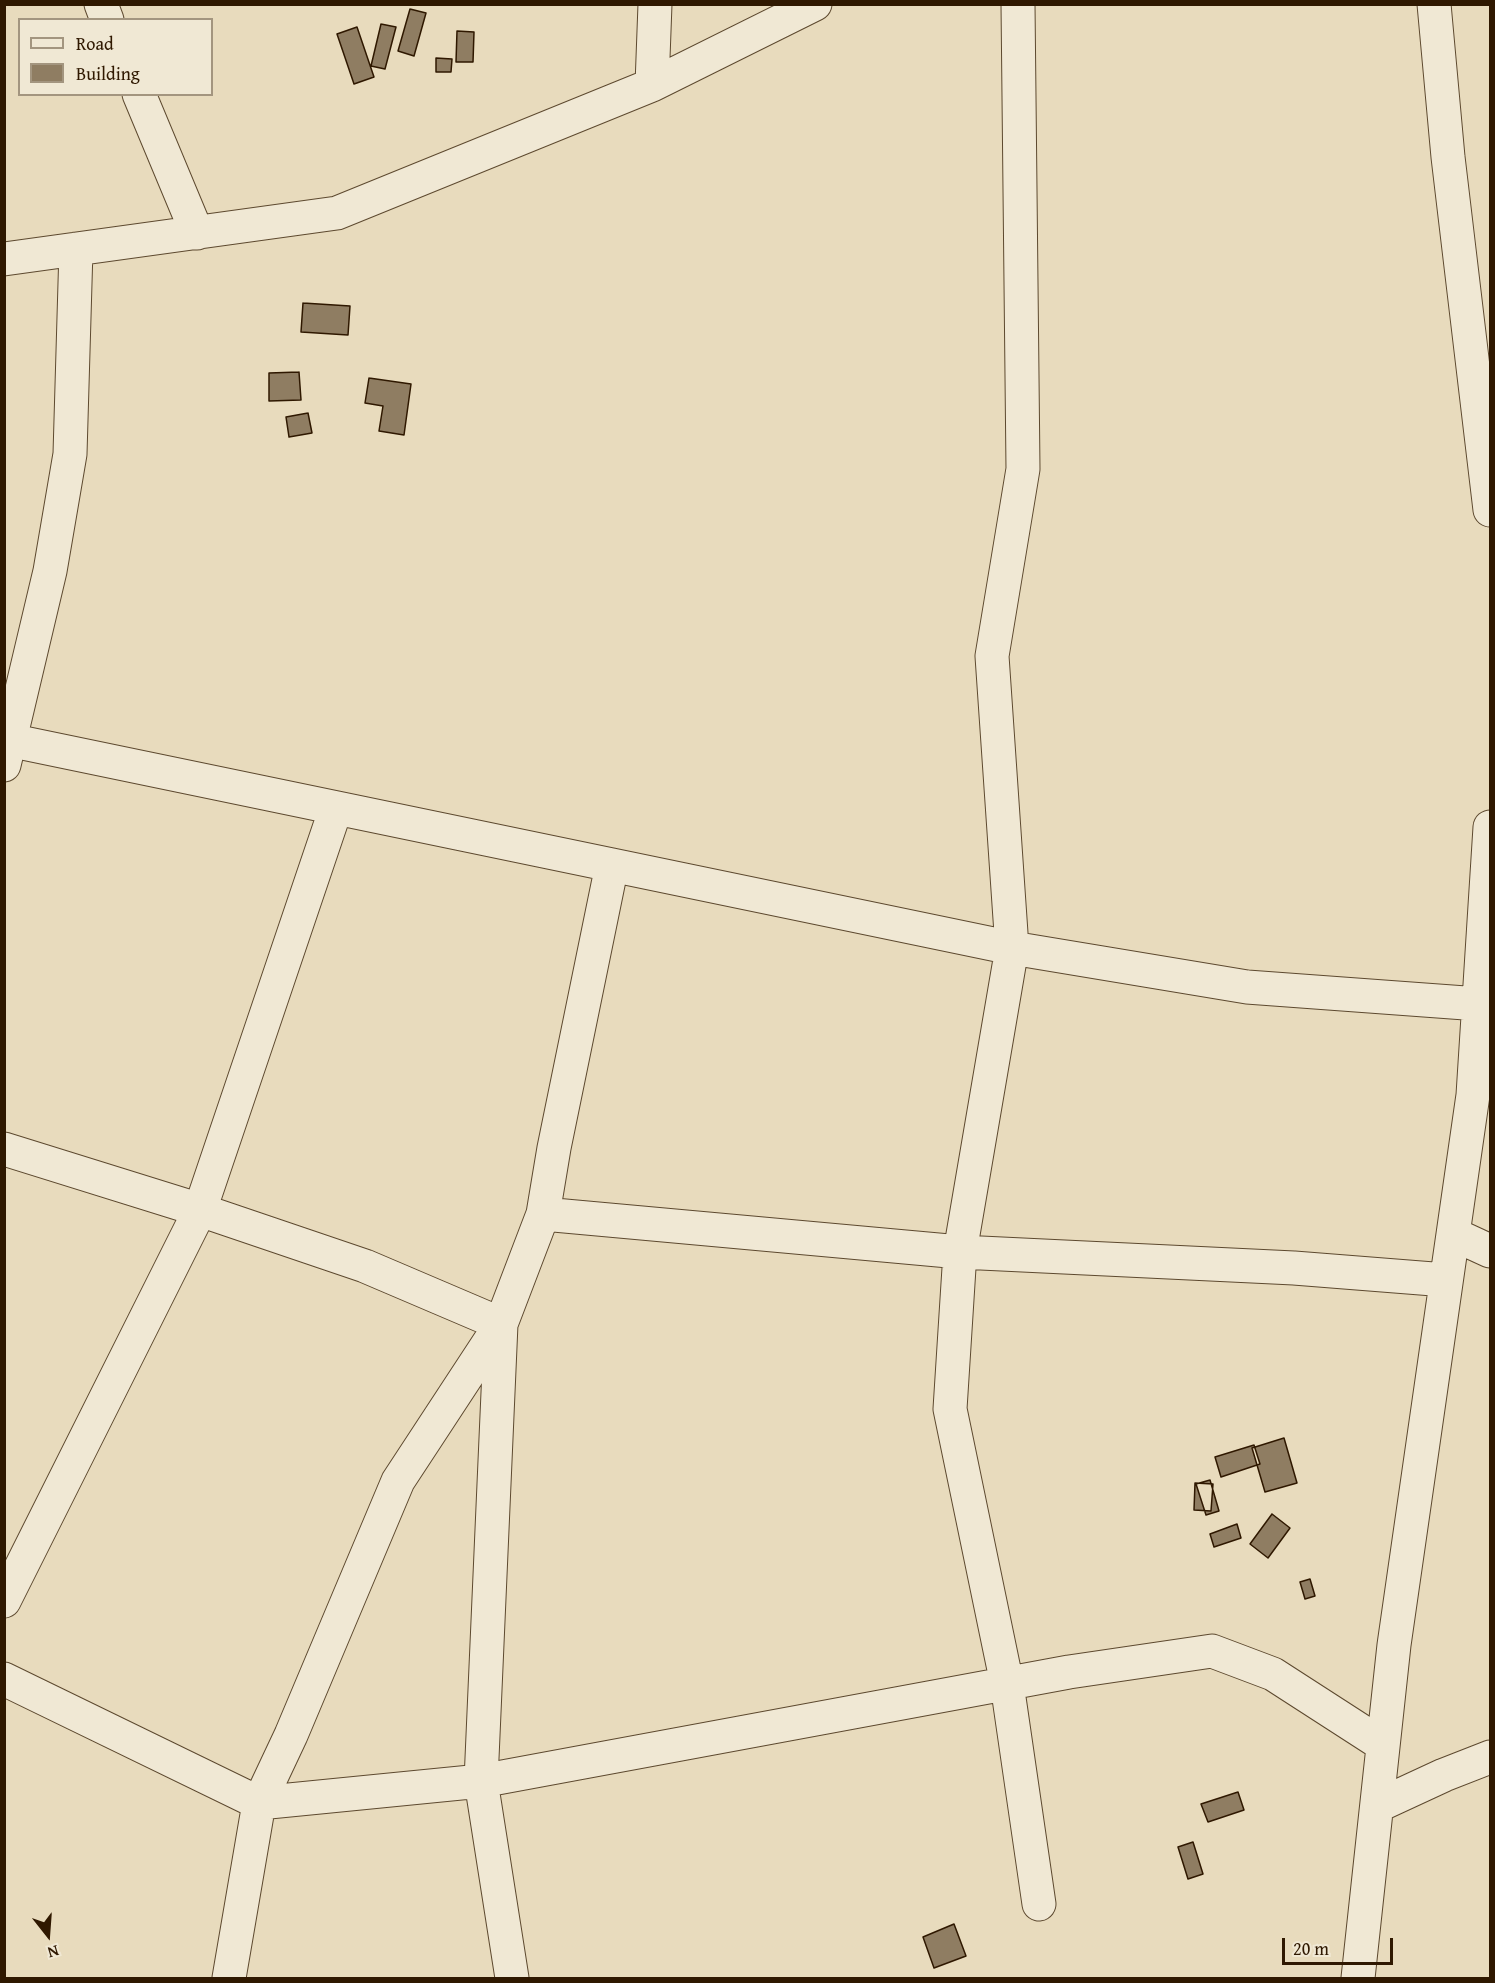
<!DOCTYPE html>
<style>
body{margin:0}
#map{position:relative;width:1495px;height:1983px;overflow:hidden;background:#e8dbbd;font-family:"Gentium Book Plus",serif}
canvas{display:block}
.frame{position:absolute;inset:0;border:6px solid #2f1800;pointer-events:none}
.legend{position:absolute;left:18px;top:18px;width:195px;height:78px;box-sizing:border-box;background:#f0e8d4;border:2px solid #a3957f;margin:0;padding:8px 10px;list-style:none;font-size:18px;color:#2f1800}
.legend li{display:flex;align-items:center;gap:12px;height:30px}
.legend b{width:30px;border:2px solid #a3957f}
.north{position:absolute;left:18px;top:1905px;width:60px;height:60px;-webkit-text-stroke:4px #f0e8d4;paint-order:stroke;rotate:163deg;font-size:16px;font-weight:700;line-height:24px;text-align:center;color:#2f1800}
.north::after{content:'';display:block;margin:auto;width:21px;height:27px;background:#2f1800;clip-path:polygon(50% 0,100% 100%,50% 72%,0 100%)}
.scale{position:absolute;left:1282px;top:1938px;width:111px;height:27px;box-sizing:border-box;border:3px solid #2f1800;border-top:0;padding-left:8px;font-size:18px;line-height:21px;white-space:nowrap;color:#2f1800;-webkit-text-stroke:4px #f0e8d4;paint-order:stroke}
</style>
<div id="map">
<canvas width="1495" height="1983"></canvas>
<div class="frame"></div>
<ul class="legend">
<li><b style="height:8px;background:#f0e8d4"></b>Road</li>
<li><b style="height:16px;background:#8f7d62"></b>Building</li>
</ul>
<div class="north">N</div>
<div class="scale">20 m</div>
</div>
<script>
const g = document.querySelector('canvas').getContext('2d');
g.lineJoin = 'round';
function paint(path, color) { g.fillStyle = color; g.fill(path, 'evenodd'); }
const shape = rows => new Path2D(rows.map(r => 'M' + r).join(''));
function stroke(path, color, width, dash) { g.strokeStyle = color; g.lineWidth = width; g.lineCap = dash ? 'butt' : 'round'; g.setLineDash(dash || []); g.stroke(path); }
const building = shape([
 [410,9,426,13,414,56,398,51,410,9],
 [381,24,396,27,385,69,371,66,381,24],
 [357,27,374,77,354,84,337,34,357,27],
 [457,31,474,32,473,62,456,62,457,31],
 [436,58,452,59,451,72,436,72,436,58],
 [303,303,350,306,348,335,301,332,303,303],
 [299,372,301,400,269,401,269,373,299,372],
 [369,378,411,384,404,435,379,431,383,406,365,403,369,378],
 [308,413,312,433,289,437,286,417,308,413],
 [1284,1438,1297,1483,1265,1492,1252,1448,1284,1438],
 [1254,1445,1260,1464,1221,1477,1215,1457,1254,1445],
 [1210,1480,1219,1511,1206,1515,1196,1484,1210,1480],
 [1195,1483,1213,1484,1211,1511,1194,1510,1195,1483],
 [1272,1514,1290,1528,1268,1558,1250,1544,1272,1514],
 [1237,1524,1241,1538,1214,1547,1210,1534,1237,1524],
 [1310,1579,1315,1596,1305,1599,1300,1582,1310,1579],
 [1238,1792,1244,1810,1208,1822,1201,1804,1238,1792],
 [1193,1842,1203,1874,1188,1879,1178,1847,1193,1842],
 [954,1924,966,1956,934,1968,923,1937,954,1924]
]);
paint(building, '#8f7d62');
stroke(building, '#2f1800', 1.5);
const minor = shape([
 [101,4,107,20],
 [1018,4,1023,469,992,656,1012,948,960,1252,950,1409,1007,1684,1039,1904],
 [1434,4,1448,157,1490,510],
 [652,85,655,4],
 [139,94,197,233],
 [4,259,337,213,652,85,815,4],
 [4,739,1012,948,1247,987,1479,1004],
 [4,765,50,571,70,454,76,249],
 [4,1149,200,1210,365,1266,501,1324,398,1481,291,1735,259,1803,229,1978],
 [543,1214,960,1252,1294,1268,1446,1280],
 [1453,1234,1490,1251],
 [4,1601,200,1210,336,808],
 [4,1679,259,1803,481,1781,1069,1672,1212,1651,1273,1674,1383,1745],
 [1377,1806,1444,1775,1490,1757],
 [512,1978,481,1781,501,1324,543,1214,554,1148,612,865],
 [1358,1978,1394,1645,1473,1095,1490,827]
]);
stroke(minor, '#5d492f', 35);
stroke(minor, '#f0e8d4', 33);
</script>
